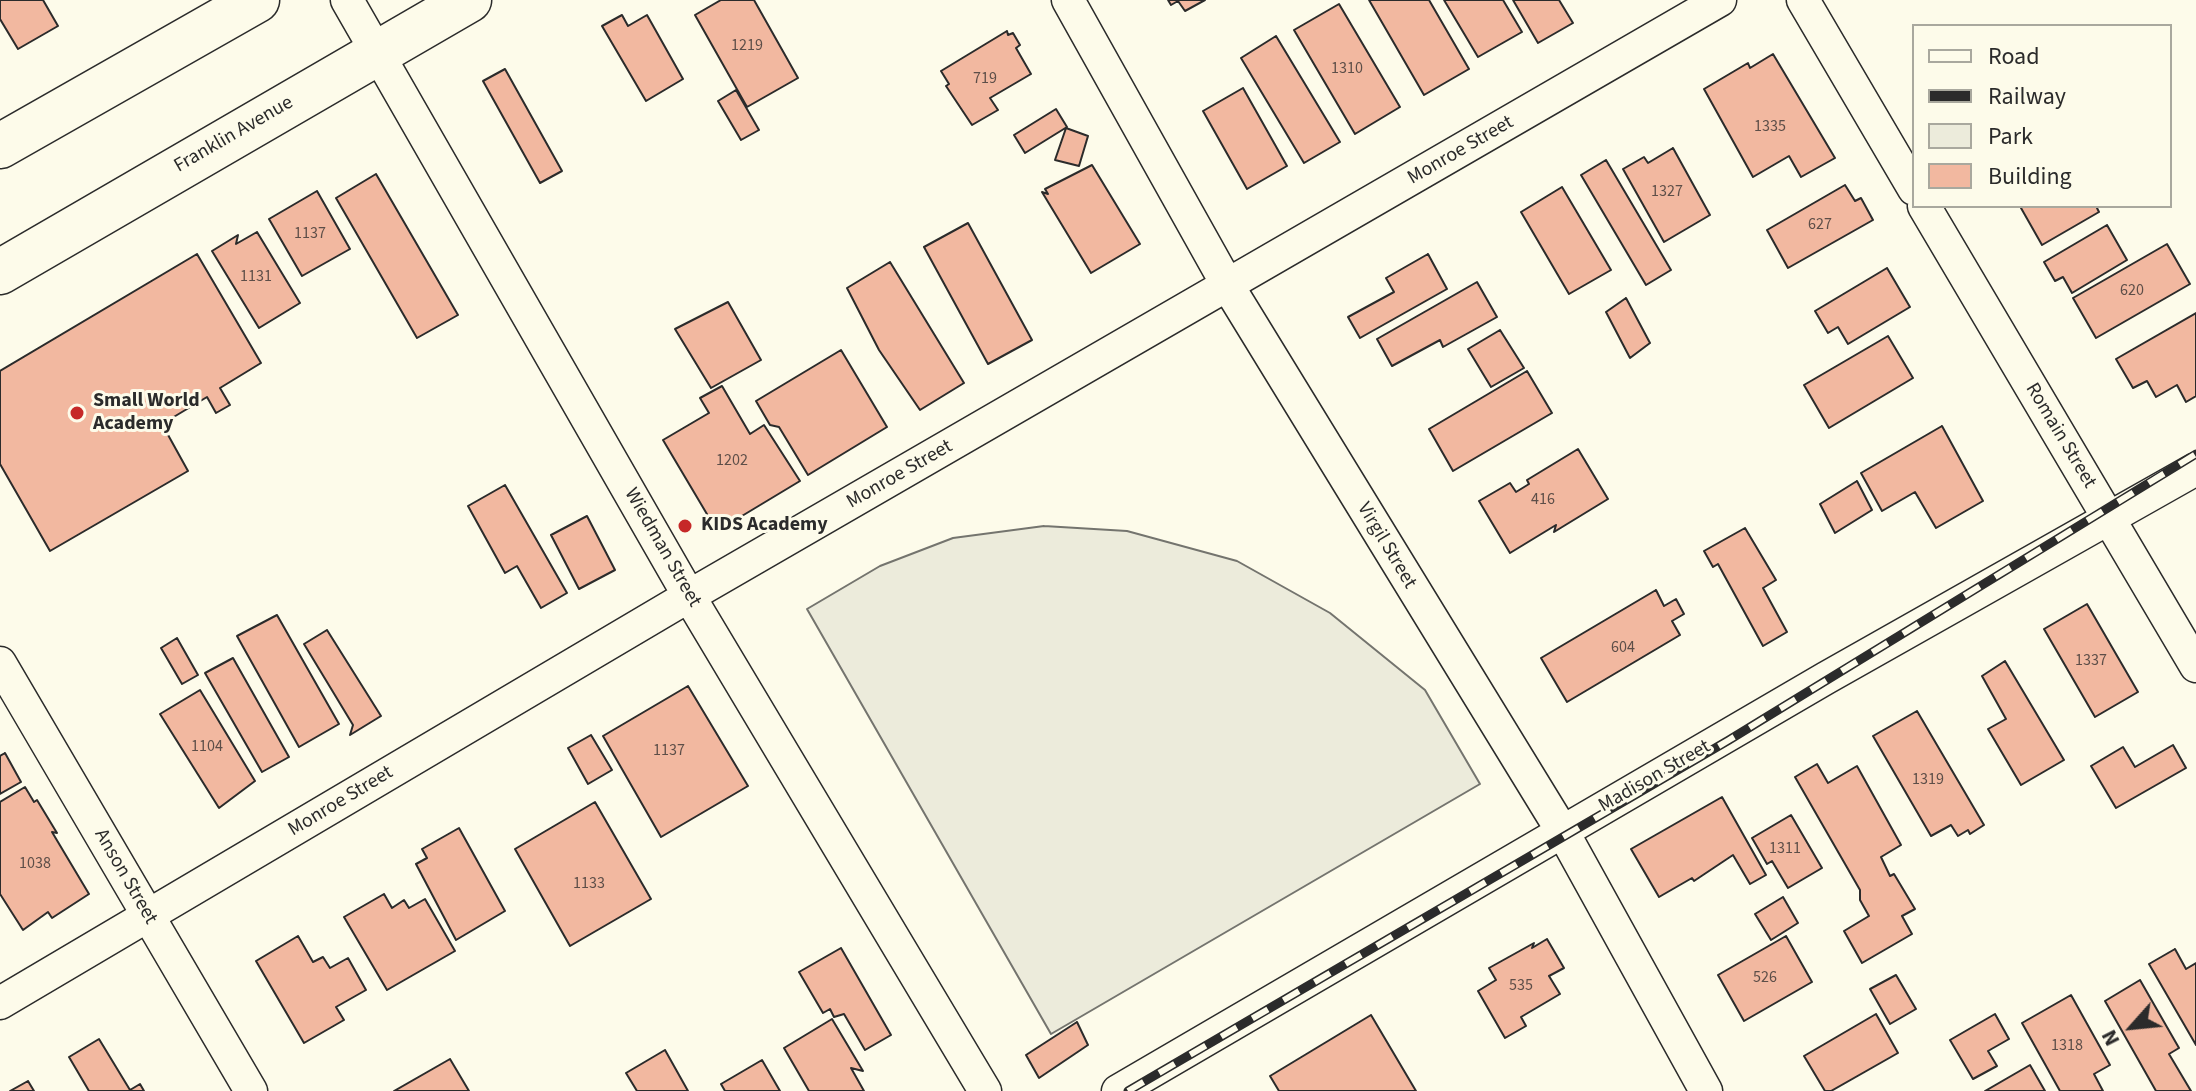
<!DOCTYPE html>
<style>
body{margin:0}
#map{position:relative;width:2196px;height:1091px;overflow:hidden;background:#fdfbea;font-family:"Source Sans 3",sans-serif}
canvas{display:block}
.legend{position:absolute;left:1912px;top:24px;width:260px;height:184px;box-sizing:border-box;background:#fdfbea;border:2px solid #a9a89e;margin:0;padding:10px 14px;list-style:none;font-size:24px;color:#2b2b2b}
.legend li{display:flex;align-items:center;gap:16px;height:40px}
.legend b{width:40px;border:2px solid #a9a89e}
.north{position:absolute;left:2092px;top:987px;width:80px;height:80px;-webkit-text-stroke:6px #fdfbea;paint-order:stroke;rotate:243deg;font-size:22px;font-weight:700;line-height:32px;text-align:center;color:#2b2b2b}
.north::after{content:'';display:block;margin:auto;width:28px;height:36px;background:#2b2b2b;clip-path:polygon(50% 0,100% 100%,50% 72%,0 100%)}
</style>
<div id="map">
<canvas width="2196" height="1091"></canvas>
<ul class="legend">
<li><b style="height:10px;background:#fdfbea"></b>Road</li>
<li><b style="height:10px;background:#2b2b2b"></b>Railway</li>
<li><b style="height:22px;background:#ecebdb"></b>Park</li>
<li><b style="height:22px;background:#f2b8a0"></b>Building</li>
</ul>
<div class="north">N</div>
</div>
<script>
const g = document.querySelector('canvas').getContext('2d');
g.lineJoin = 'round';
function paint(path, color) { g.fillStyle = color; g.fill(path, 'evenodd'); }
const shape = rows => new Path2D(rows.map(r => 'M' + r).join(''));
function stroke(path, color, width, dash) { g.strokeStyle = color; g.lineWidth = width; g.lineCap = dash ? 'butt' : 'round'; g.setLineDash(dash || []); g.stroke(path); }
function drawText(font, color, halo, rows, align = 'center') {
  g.font = font + ' "Source Sans 3",sans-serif'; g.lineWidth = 6; g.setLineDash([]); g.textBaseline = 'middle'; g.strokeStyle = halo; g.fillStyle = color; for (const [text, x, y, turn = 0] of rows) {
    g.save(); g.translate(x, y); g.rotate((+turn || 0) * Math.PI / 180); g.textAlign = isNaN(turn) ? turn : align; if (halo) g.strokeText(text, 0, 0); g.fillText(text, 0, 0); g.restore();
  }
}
const green = shape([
 [1044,526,1127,531,1237,561,1330,613,1425,690,1480,784,1051,1034,807,609,880,566,953,538,1044,526]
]);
paint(green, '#ecebdb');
stroke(green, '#74746e', 2);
const building = shape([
 [0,0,43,0,58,26,18,49,0,19,0,0],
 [721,0,754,0,798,78,747,107,695,15,721,0],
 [1168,0,1205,0,1185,11,1178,1,1171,5,1168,0],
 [1369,0,1429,0,1469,69,1424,95,1369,0],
 [1444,0,1503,0,1522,32,1478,57,1444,0],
 [1513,0,1559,0,1573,23,1538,43,1513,0],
 [1339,4,1400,107,1355,134,1294,30,1339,4],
 [622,15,628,26,647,15,683,79,646,101,602,26,622,15],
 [1007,31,1008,35,1013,33,1020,45,1016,48,1031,74,990,98,998,110,972,125,946,86,949,84,941,71,1007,31],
 [1276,36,1340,142,1304,163,1241,58,1276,36],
 [1773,54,1835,158,1801,177,1789,156,1753,177,1704,89,1748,63,1750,68,1773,54],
 [505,69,562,171,540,183,483,81,505,69],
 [1243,88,1287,166,1247,189,1203,111,1243,88],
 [736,90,759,130,741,140,718,101,736,90],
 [1056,109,1067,127,1025,153,1014,135,1056,109],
 [1066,128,1088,136,1079,166,1055,160,1066,128],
 [1673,148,1710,215,1664,242,1623,169,1644,157,1648,163,1673,148],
 [1606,160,1671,270,1646,285,1581,175,1606,160],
 [1092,165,1140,244,1091,273,1042,192,1048,194,1045,189,1092,165],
 [376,174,458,315,417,338,336,198,376,174],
 [1845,185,1855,201,1861,198,1873,220,1788,268,1767,230,1845,185],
 [1562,187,1611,270,1569,294,1521,212,1562,187],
 [317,191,350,249,302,276,269,219,317,191],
 [2024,206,2096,206,2099,212,2042,245,2021,208,2024,206],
 [968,223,1032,340,988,364,924,247,968,223],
 [2107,225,2127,260,2072,293,2063,277,2055,281,2044,262,2107,225],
 [257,232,300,303,259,328,212,251,238,235,236,244,257,232],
 [2167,244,2190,284,2096,338,2073,298,2167,244],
 [197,254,261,363,220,388,230,405,216,413,207,397,162,424,188,471,50,551,0,464,0,371,197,254],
 [1428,254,1447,289,1360,338,1348,317,1394,292,1386,278,1428,254],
 [890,262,964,383,920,410,879,350,847,288,890,262],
 [1887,268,1910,307,1848,344,1838,327,1828,333,1815,311,1887,268],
 [1477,282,1497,317,1443,347,1440,340,1392,366,1377,339,1477,282],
 [1626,298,1650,343,1630,358,1606,312,1626,298],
 [728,302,761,360,711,388,675,329,728,302],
 [2196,313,2196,396,2186,402,2177,385,2156,397,2147,381,2133,388,2116,359,2196,313],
 [1500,330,1524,368,1491,387,1468,349,1500,330],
 [1888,336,1913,378,1829,428,1804,385,1888,336],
 [841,350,887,427,808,475,779,427,770,425,756,401,841,350],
 [1527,371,1552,413,1453,471,1429,429,1527,371],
 [722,386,750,434,764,425,800,481,717,531,663,440,709,413,700,398,722,386],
 [1942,426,1983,501,1936,528,1915,492,1882,511,1861,473,1942,426],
 [1578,449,1608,499,1554,532,1556,525,1510,553,1479,501,1510,483,1516,492,1529,484,1527,480,1578,449],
 [1857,481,1872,510,1835,533,1820,504,1857,481],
 [505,485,567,593,541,608,517,566,505,573,468,506,505,485],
 [587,516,615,570,579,589,551,535,587,516],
 [1745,528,1776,580,1763,588,1787,632,1763,646,1718,564,1713,567,1704,551,1745,528],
 [1656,590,1664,606,1676,599,1684,614,1672,621,1680,635,1567,702,1541,658,1656,590],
 [2087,604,2138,692,2095,717,2044,629,2087,604],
 [277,615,339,724,299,747,237,636,277,615],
 [327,630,381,716,350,735,353,725,304,644,327,630],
 [177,638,198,675,182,684,161,648,177,638],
 [233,658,289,757,262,772,205,673,233,658],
 [2005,661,2064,760,2021,785,1988,729,2006,719,1982,676,2005,661],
 [688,686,748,786,661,837,603,736,688,686],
 [200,690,255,781,219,808,160,714,200,690],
 [1917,711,1984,825,1970,834,1968,830,1958,836,1951,825,1931,836,1873,736,1917,711],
 [591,735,612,770,588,784,568,748,591,735],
 [2173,745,2186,768,2116,808,2091,766,2123,747,2135,767,2173,745],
 [5,753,21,782,0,794,0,756,5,753],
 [1817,764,1828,783,1857,766,1901,845,1881,857,1890,876,1894,874,1915,909,1902,916,1912,934,1862,963,1844,931,1869,916,1860,900,1860,890,1795,777,1817,764],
 [25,787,34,802,37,800,57,833,52,832,89,894,52,918,48,912,23,930,0,894,0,802,25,787],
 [1722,797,1766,875,1750,884,1733,855,1694,881,1692,878,1659,897,1631,849,1722,797],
 [595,802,651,899,570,946,515,849,595,802],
 [1791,815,1822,868,1788,888,1772,861,1767,864,1752,838,1791,815],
 [459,828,505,911,456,940,416,864,427,858,422,849,459,828],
 [384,894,392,908,404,900,409,908,425,899,455,951,387,990,344,917,384,894],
 [1783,897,1798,923,1771,940,1755,914,1783,897],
 [298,936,313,962,323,957,330,968,348,958,366,990,336,1007,344,1020,304,1043,256,961,298,936],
 [1786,936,1812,982,1744,1021,1718,975,1786,936],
 [1547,939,1564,968,1549,976,1560,994,1521,1017,1526,1026,1505,1038,1478,991,1496,980,1489,968,1534,943,1532,948,1547,939],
 [841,948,891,1035,865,1050,844,1014,834,1017,830,1009,823,1013,799,972,841,948],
 [2175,949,2186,969,2196,963,2196,1045,2149,964,2175,949],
 [1896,975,1916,1009,1890,1024,1870,989,1896,975],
 [2140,980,2179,1048,2169,1054,2191,1091,2156,1091,2105,1001,2140,980],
 [2071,995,2110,1065,2094,1074,2103,1091,2060,1091,2022,1023,2071,995],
 [1876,1014,1898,1053,1831,1091,1825,1091,1804,1056,1876,1014],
 [1995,1014,2009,1039,1988,1051,1997,1066,1973,1079,1950,1040,1995,1014],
 [1371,1015,1416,1091,1279,1091,1270,1076,1371,1015],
 [832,1019,863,1071,851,1068,864,1091,809,1091,784,1048,832,1019],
 [1077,1022,1088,1045,1039,1078,1026,1055,1077,1022],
 [99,1039,130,1090,140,1084,144,1091,89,1091,69,1057,99,1039],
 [665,1050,688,1091,637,1091,626,1073,665,1050],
 [450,1059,469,1091,394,1091,450,1059],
 [762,1060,780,1091,725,1091,721,1084,762,1060],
 [2030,1065,2045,1091,1985,1091,2030,1065],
 [28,1081,34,1091,10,1091,28,1081]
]);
paint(building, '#f2b8a0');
stroke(building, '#2b2b2b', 2);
const minor = shape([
 [347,0,689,596,985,1091],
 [1068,0,1228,286,1564,834,1706,1091],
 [1803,0,1914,189],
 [1924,206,2196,666],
 [0,663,251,1091],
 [0,1003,689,596,1720,0],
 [1118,1091,1826,678,2196,469]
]);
const secondary = shape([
 [0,146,257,0],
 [0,272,469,0]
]);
stroke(minor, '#2b2b2b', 35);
stroke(secondary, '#2b2b2b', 47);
stroke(minor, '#fdfbea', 32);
stroke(secondary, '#fdfbea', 44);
const rail = shape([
 [1128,1091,1729,740,2196,454]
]);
stroke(rail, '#2b2b2b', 9);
stroke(rail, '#fdfbea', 6, [18]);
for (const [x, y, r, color] of [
 [77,413,8,"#c62828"],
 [685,526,8,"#c62828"]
]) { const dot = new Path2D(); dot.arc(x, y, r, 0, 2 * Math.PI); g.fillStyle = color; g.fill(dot); stroke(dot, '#fdfbea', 3); }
drawText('16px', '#5d4e48', null, [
 ["1219",747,46],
 ["1310",1347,69],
 ["719",985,79],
 ["1335",1770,127],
 ["1327",1667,192],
 ["627",1820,225],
 ["1137",310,234],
 ["1131",256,277],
 ["620",2132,291],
 ["1202",732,461],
 ["416",1543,500],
 ["604",1623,648],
 ["1337",2091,661],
 ["1104",207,747],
 ["1137",669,751],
 ["1319",1928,780],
 ["1311",1785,849],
 ["1038",35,864],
 ["1133",589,884],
 ["526",1765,978],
 ["535",1521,986],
 ["1318",2067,1046]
]);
drawText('20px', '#2b2b2b', '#fdfbea', [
 ["Franklin Avenue",234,135,-30],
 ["Monroe Street",1461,151,-30],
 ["Romain Street",2060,436,59],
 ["Monroe Street",900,475,-30],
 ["Virgil Street",1386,546,59],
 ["Wiedman Street",662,548,60],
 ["Madison Street",1655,777,-30],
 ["Monroe Street",341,802,-31],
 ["Anson Street",125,877,60]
]);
drawText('bold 20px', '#2b2b2b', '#fdfbea', [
 ["Small World",93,402],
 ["Academy",93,425],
 ["KIDS Academy",701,526]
], 'left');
</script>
